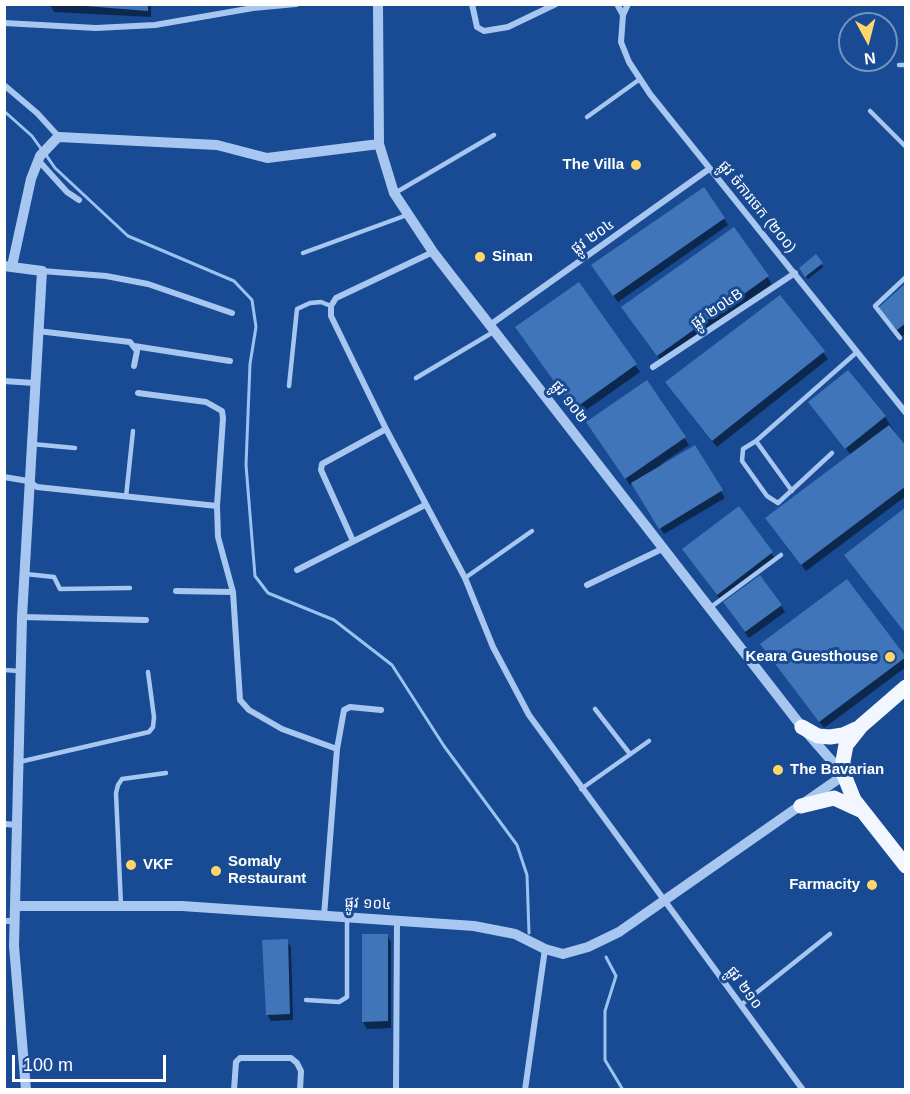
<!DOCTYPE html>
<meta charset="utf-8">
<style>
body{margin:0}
#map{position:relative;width:910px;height:1094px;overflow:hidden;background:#184b93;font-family:Arial,sans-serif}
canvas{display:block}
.frame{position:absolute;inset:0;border:6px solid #fff;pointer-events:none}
.north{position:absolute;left:838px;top:12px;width:60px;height:60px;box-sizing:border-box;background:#184b93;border:2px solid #7493be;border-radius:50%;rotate:173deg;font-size:16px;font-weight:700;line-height:24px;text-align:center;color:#fff}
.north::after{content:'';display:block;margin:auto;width:21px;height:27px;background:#ffd667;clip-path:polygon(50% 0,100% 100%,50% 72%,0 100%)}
.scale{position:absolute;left:12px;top:1055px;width:154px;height:27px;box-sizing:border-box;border:3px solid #fff;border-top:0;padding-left:8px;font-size:18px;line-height:21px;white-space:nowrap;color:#fff;-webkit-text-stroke:4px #184b93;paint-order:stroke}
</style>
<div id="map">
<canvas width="910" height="1094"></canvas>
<div class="frame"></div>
<div class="north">N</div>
<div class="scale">100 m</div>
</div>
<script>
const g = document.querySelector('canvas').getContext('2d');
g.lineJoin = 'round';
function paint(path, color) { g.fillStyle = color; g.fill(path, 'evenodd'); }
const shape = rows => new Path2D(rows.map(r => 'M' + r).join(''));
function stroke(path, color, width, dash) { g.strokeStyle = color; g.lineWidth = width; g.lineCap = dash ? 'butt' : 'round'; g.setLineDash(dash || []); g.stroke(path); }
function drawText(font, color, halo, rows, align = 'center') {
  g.font = font + ' Arial,"Noto Sans Khmer",sans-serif'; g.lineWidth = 6; g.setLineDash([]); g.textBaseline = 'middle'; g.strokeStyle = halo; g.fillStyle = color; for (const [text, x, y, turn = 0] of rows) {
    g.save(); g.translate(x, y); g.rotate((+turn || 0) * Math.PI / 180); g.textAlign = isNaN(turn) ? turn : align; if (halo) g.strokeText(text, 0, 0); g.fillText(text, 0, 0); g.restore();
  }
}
paint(shape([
 [50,4,151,4,151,17,54,12],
 [724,219,728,225,618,302,597,272],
 [734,229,772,284,662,362,627,314],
 [816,257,823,267,808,279,802,271],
 [578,284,640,372,579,415,521,334],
 [906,285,906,333,902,336,883,315],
 [780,297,828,359,717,447,671,389],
 [848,372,885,417,906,448,906,496,806,571,771,525,851,455,810,403],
 [646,382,689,445,661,464,662,466,694,447,725,498,664,534,633,483,630,485,592,429],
 [738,508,776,560,721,601,684,550],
 [781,605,785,612,749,638,728,609],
 [766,652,905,657,906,667,824,728],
 [387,935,391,942,391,1028,367,1029,363,1022],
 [287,941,291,947,293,1020,271,1021,267,1014]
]), '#0007');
stroke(shape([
 [4,111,32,136,42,150],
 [46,155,55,168,128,236,234,281,252,300,256,327,250,364,246,465,255,576,268,593,334,620,392,665,444,746,517,845,527,875,529,933],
 [606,957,616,976,605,1011,605,1060,623,1090]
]), '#9bc2f2', 3);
paint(shape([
 [60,4,148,4,148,11],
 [704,187,725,218,613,296,591,265],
 [734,227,769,276,657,356,621,307],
 [816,254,823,263,805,277,799,268],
 [579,282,637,364,574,409,515,327],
 [906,283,906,323,897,330,878,308],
 [780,295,825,351,712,441,665,382],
 [848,370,886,416,845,449,808,402],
 [647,380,686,437,625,479,586,422],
 [889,425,906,446,906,486,801,565,765,518],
 [695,445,723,490,659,529,631,483],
 [739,506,773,552,717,595,682,549],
 [906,507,906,634,844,555],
 [760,575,782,605,745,632,723,602],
 [847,579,906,657,819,722,760,644],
 [362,934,388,934,388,1021,362,1022],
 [288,939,290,1014,266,1015,262,940]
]), '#4175ba');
stroke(shape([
 [899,65,906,65],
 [870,111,906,147],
 [587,117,640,79],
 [395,193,494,135],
 [303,253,407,215],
 [900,338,875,306,906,277],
 [416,378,495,331],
 [289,386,297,309,310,303,321,302,331,306],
 [756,441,743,449,742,461,767,496,778,503,832,453],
 [32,444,75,448],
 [792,491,756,441,857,352],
 [126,497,133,431],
 [26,574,54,577,60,589,130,588],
 [465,578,532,531],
 [711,607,781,555],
 [4,670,20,671],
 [595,709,630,754],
 [19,762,149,732,153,727,154,717,148,672],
 [581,789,649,741],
 [121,906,116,793,118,785,122,779,166,773],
 [306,1000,339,1002,347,997,347,918],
 [741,1005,830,934]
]), '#a8c7f0', 4.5);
stroke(shape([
 [472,4,477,27,484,31,508,27,556,4],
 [617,4,623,15],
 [628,4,623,15,621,42,629,62,650,94,906,413],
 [4,23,96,28,155,25,253,8,296,4],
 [4,85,37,113,59,137,56,139],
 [38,160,67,192,79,200],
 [433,252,336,298,331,306,331,316,386,429,465,578,493,647,529,715,803,1090],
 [42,271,106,276,148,284,232,313],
 [490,325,709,169],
 [38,331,130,342,137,351,134,366],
 [134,346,230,361],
 [653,367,795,273],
 [4,381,34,383],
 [138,393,206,402,222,411,223,418,217,506,218,537,233,592,240,700,249,710,282,729,337,749,324,916],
 [4,477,28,481,37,487,217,506],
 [353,541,321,470,322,464,386,429],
 [297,570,425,505],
 [587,585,664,548],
 [176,591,233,592],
 [22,617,146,620],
 [337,749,344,710,350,707,381,710],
 [4,824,18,825],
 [4,921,15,921],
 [234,1090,236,1062,240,1058,291,1058,297,1063,301,1071,300,1090],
 [396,1090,397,921],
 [525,1090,545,949]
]), '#a8c7f0', 6);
stroke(shape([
 [59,137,217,145,267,158,379,144],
 [4,266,42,271,22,617,15,906],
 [12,266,31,179,40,156,56,139],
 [26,1090,14,946,15,906,182,906,474,926,515,934,545,949,563,954,588,947,619,932,844,775,802,727,433,252,394,193,379,144,378,4]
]), '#a8c7f0', 10);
stroke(shape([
 [906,687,861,726,846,745,843,761,844,775,854,800,906,866],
 [802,727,818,736,830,737,843,735,856,729],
 [801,806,834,798,860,810]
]), '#f1f6ff', 15);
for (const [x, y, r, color] of [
 [636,165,6,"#ffd667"],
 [480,257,6,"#ffd667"],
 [890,657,6,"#ffd667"],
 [778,770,6,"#ffd667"],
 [131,865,6,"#ffd667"],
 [216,871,6,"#ffd667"],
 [872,885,6,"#ffd667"]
]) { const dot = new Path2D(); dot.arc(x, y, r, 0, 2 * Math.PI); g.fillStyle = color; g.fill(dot); stroke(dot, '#184b93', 2); }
drawText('bold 15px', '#fff', '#184b93', [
 ["The Villa",624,165,"right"],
 ["Sinan",492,257],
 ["Keara Guesthouse",878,657,"right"],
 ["The Bavarian",790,770],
 ["Somaly",228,862],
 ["Restaurant",228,879],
 ["VKF",143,865],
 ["Farmacity",860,885,"right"]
], 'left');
drawText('15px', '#fff', '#184b93', [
 ["ផ្លូវ ចំការចេក (២០០)",757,207,51],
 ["ផ្លូវ ២០៤",593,237,-35],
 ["ផ្លូវ ២០៤B",717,309,-34],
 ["ផ្លូវ ១០២",569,402,52],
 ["ផ្លូវ ១០៤",368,904,3],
 ["ផ្លូវ ២១០",744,988,54]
]);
</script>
